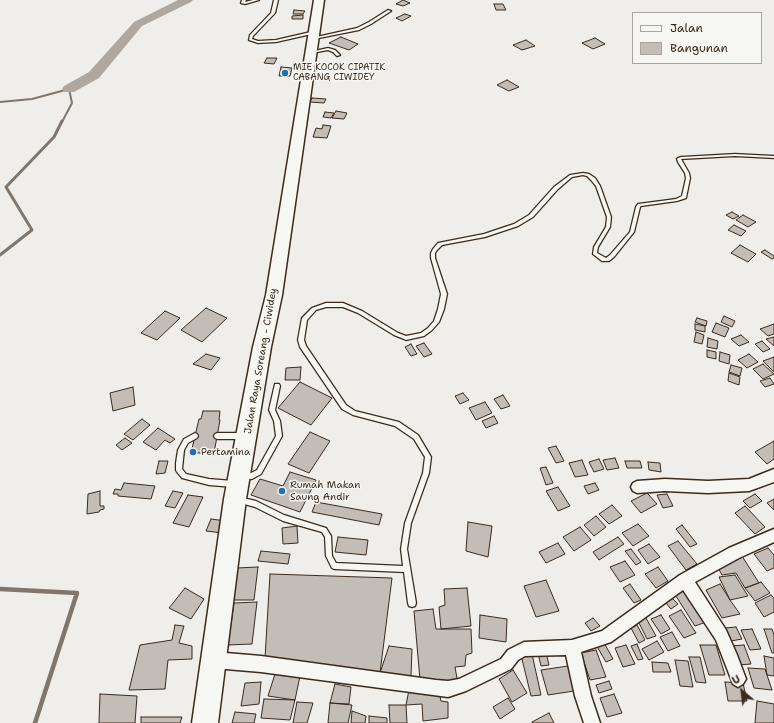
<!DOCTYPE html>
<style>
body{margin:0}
#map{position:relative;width:774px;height:723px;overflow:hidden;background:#efeeea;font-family:"Shantell Sans",sans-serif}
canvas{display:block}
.legend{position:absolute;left:632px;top:12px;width:130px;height:52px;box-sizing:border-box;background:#f6f6f2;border:1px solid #aba49d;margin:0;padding:5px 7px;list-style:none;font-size:12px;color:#3b2a1e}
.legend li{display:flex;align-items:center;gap:8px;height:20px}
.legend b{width:20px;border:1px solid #aba49d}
.north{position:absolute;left:722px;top:671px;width:40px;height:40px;-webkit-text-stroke:3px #f6f6f2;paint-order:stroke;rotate:332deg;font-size:11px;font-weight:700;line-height:16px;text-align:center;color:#3b2a1e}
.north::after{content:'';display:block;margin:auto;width:14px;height:18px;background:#3b2a1e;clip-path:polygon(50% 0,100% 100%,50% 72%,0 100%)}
</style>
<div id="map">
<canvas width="774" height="723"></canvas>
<ul class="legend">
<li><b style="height:5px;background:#f6f6f2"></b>Jalan</li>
<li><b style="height:11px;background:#c2bdb7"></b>Bangunan</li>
</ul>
<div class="north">U</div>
</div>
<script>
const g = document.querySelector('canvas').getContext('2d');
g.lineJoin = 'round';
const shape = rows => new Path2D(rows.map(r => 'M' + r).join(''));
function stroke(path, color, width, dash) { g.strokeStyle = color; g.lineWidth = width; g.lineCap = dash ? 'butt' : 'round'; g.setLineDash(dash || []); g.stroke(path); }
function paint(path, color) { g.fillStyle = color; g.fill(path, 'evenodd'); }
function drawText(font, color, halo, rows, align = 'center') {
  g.font = font + ' "Shantell Sans",sans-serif'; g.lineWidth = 3; g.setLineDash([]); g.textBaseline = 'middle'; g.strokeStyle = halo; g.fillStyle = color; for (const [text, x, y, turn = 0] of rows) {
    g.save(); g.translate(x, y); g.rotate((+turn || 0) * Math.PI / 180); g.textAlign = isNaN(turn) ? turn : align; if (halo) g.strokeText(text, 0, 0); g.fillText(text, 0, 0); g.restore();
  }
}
stroke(shape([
 [0,102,32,99,69,89,72,103,62,122]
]), '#81766d', 2);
stroke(shape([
 [0,255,32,230,6,187,54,137,62,121]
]), '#81766d', 3);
stroke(shape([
 [0,589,77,593,35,723]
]), '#81766d', 4.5);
paint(shape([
 [178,0,193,0,191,2,142,26,99,78,74,92,64,92,62,89,64,86,89,72,134,22,178,0]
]), '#afa8a1');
const building = shape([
 [403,0,410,3,403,6,396,4,403,0],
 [494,4,503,4,506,10,496,10,494,4],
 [294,10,305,11,303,14,293,14,294,10],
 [405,14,411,16,402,21,396,18,405,14],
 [303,15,303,19,292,19,292,16,303,15],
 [341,37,358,44,349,50,329,43,341,37],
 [595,38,605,44,593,49,582,43,595,38],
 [526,40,535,46,522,50,513,45,526,40],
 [267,58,277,58,274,64,264,63,267,58],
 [281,67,292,68,290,76,279,76,281,67],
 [507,80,519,87,509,91,497,85,507,80],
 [312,98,326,99,324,103,310,102,312,98],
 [336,111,347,113,344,119,332,118,336,111],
 [325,112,334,113,331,118,323,117,325,112],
 [323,125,331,126,327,138,313,137,316,128,322,129,323,125],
 [732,212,739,216,733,219,726,215,732,212],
 [743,215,756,222,748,227,736,220,743,215],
 [734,225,746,231,741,236,728,230,734,225],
 [740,245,756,254,748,262,731,253,740,245],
 [765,250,774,256,774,258,772,259,761,252,765,250],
 [206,308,227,318,202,342,181,330,206,308],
 [165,311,180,318,157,340,141,333,165,311],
 [724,316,735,321,732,327,721,322,724,316],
 [697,318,707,321,706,326,695,322,697,318],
 [716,323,729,328,725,337,712,332,716,323],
 [695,324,705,326,705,332,695,330,695,324],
 [774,324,774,334,768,336,760,329,774,324],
 [696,332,704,335,702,344,694,342,696,332],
 [741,335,749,342,739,346,731,339,741,335],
 [774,337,774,346,766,339,774,337],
 [708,338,718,341,717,349,707,347,708,338],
 [762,341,770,349,763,352,755,344,762,341],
 [424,343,432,354,424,357,416,346,424,343],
 [411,344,417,354,411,356,405,347,411,344],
 [707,350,716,352,716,359,707,357,707,350],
 [720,352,730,355,729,364,719,361,720,352],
 [206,354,220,358,211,370,193,364,206,354],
 [749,354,758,362,747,368,738,360,749,354],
 [774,357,774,372,763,361,774,357],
 [763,364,774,374,763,379,753,369,763,364],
 [731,365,742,368,740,376,729,372,731,365],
 [301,367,300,380,285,380,286,368,301,367],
 [729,373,740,377,739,385,728,381,729,373],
 [770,378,774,384,765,387,760,381,770,378],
 [300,382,332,398,311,425,278,408,300,382],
 [133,387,135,405,113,411,110,393,133,387],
 [463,393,469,400,460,404,455,396,463,393],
 [503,395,510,406,501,409,494,399,503,395],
 [485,402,492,413,476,420,469,408,485,402],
 [203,411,220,411,219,420,220,420,214,453,191,453,199,419,201,419,203,411],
 [494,416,498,423,486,428,482,421,494,416],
 [142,419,150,425,133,440,124,434,142,419],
 [158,428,175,439,170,443,165,440,156,450,143,442,158,428],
 [310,432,330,441,309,473,288,464,310,432],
 [125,438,132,443,122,450,116,445,125,438],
 [774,441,774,459,767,464,755,452,774,441],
 [556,446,564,461,556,463,548,448,556,446],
 [615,458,619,468,607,470,603,460,615,458],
 [599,459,604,469,594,472,589,462,599,459],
 [582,460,588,475,575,477,569,463,582,460],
 [159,461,168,461,165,473,156,474,159,461],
 [625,461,640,461,642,468,627,468,625,461],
 [648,462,660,463,661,472,649,470,648,462],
 [546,467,553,483,546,485,540,468,546,467],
 [290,472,316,480,300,512,251,495,260,479,283,486,290,472],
 [124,483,155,486,151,499,118,496,118,494,113,494,115,489,121,490,124,483],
 [595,483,599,490,588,494,584,486,595,483],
 [558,487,570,506,558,511,546,491,558,487],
 [100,491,100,506,104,506,104,509,100,510,99,512,87,514,88,494,100,491],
 [173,491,183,493,175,508,165,506,173,491],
 [647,493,657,504,641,513,631,501,647,493],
 [667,494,673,506,663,508,657,495,667,494],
 [755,494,762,501,750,508,743,501,755,494],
 [188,495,203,497,189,527,173,523,188,495],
 [774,499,774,510,767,503,774,499],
 [316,502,382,514,379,525,312,512,316,502],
 [612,505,622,516,609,524,599,514,612,505],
 [745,506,765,527,755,534,735,513,745,506],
 [596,516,606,527,594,536,584,525,596,516],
 [211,519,226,521,223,533,206,531,211,519],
 [468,522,492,526,488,557,466,551,468,522],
 [638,524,649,536,633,546,622,533,638,524],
 [682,525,697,544,690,547,676,529,682,525],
 [297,526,298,543,283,544,282,528,297,526],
 [580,527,591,540,574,551,563,537,580,527],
 [338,537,368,540,366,555,335,552,338,537],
 [618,537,624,544,599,560,593,552,618,537],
 [678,541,697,564,686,570,668,546,678,541],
 [558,543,565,554,546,563,539,552,558,543],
 [649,544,660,557,648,564,638,550,649,544],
 [768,548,774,555,774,568,767,571,754,554,768,548],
 [631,549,641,562,636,565,625,551,631,549],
 [261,551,290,554,288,564,258,561,261,551],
 [742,556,759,583,745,588,736,573,722,575,717,566,731,563,729,560,742,556],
 [625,561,635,575,620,582,610,567,625,561],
 [258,567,254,600,233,600,237,568,258,567],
 [658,567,668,581,656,588,645,574,658,567],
 [270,574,392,578,380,673,265,658,270,574],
 [735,575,748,596,730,600,719,577,735,575],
 [546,580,559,611,536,617,524,586,546,580],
 [761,582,770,593,755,601,745,588,761,582],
 [630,584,641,600,634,603,623,588,630,584],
 [720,584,730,600,740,614,722,618,706,590,720,584],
 [185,588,204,599,191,619,169,608,185,588],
 [467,588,471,626,441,629,439,607,445,605,444,589,467,588],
 [687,588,709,621,695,626,674,593,687,588],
 [771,595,774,598,774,612,764,617,755,603,771,595],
 [672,598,678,604,671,609,665,602,672,598],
 [257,602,252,644,228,645,234,603,257,602],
 [433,609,436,629,471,629,472,653,466,655,465,666,455,667,458,684,420,680,414,611,433,609],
 [681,610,696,633,684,638,669,616,681,610],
 [480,615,507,619,506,642,479,638,480,615],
 [661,615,670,629,661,634,651,619,661,615],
 [593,618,600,626,591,631,585,623,593,618],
 [646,618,656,636,647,639,638,621,646,618],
 [175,625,184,626,179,643,192,646,192,659,168,660,165,689,129,690,140,645,172,640,175,625],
 [637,625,645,640,639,643,631,628,637,625],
 [736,627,742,639,731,641,725,628,736,627],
 [752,629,761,649,750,650,741,630,752,629],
 [764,629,772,629,774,635,774,653,772,653,764,629],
 [672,632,680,646,668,651,660,637,672,632],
 [602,639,613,659,606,662,595,643,602,639],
 [657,641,664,652,649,660,642,649,657,641],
 [637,644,643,659,638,660,631,646,637,644],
 [626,645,635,664,623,667,615,648,626,645],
 [700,645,716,645,725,675,709,675,700,645],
 [744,645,751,664,738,665,731,646,744,645],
 [389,646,412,649,411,676,380,673,389,646],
 [545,648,549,665,541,666,537,649,545,648],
 [596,650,606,677,590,680,581,653,596,650],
 [532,654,541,695,531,696,521,655,532,654],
 [764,656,774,658,774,676,767,675,764,656],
 [689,657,700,657,706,683,696,682,689,657],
 [675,660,688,661,693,687,680,686,675,660],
 [652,662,668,663,671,672,653,672,652,662],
 [568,666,574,691,548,695,541,670,568,666],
 [748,668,765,669,772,690,754,688,748,668],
 [513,670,527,693,512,702,499,679,513,670],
 [275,674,300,676,295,700,268,696,275,674],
 [609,681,612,689,599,693,596,685,609,681],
 [261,682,259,704,241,706,245,683,261,682],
 [725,682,743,683,747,701,728,701,725,682],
 [335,684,351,687,349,704,330,703,335,684],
 [409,690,439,692,441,701,448,702,448,718,423,721,422,704,406,705,409,690],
 [100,694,137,696,135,723,99,723,100,694],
 [614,694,622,713,607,717,600,698,614,694],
 [508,698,515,709,500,719,493,707,508,698],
 [264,699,295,700,290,720,261,718,264,699],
 [757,701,774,704,774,723,755,723,757,701],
 [297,702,313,703,307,723,293,723,297,702],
 [330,703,352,705,348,723,328,723,330,703],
 [389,705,406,705,407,723,390,723,389,705],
 [352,711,366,716,365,723,351,723,352,711],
 [235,712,256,714,254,723,232,723,235,712],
 [549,713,554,723,532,723,532,722,549,713],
 [369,716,387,718,387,723,369,723,369,716],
 [141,717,182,717,180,723,141,723,141,717]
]);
paint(building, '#c2bdb7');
stroke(building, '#3b2a1e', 1);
const service = shape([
 [242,0,246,0,245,2,253,0,259,0,245,4,241,3,242,0],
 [274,0,278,0,275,13,253,36,252,39,258,41,276,40,315,31,316,31,316,33,276,42,258,43,249,40,250,35,271,13,274,0],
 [388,10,391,11,371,24,359,30,314,39,312,38,357,28,369,22,388,10],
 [328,48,335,50,340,55,337,56,333,52,328,50,312,53,310,52,328,48],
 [735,154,774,156,774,158,735,156,681,159,689,173,690,178,686,198,677,201,641,206,640,207,634,232,614,257,609,261,602,261,593,254,594,247,606,227,607,217,596,186,591,180,587,176,583,175,572,177,558,189,533,217,518,226,485,237,442,245,437,250,435,253,435,258,447,294,444,309,439,322,432,330,424,336,406,340,404,339,394,335,358,313,343,307,326,307,316,310,307,320,304,340,306,346,346,405,355,411,399,422,418,435,431,457,429,473,411,523,407,549,416,603,415,606,412,607,409,606,408,603,404,572,334,569,332,568,326,556,325,537,322,532,283,521,255,507,237,502,236,500,237,498,239,497,256,501,284,515,326,528,331,536,332,556,336,563,403,566,401,549,405,523,423,473,425,457,414,439,395,426,353,415,342,409,300,347,298,340,302,318,312,308,326,303,343,303,362,311,398,333,406,336,421,333,428,328,434,321,438,309,441,294,431,258,431,253,433,249,438,243,484,234,514,224,529,215,554,187,570,175,583,173,589,174,595,178,600,186,611,217,610,227,598,247,597,253,606,258,610,255,630,232,636,207,638,204,676,199,682,196,686,178,685,173,678,162,677,159,678,158,681,157,735,154],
 [275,384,279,384,280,386,275,410,280,421,282,436,261,474,252,479,243,479,241,478,240,476,241,474,251,473,257,470,276,436,274,421,269,410,275,384],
 [195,433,197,434,198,436,197,438,188,443,184,450,182,469,186,474,209,479,233,481,235,482,236,484,235,486,233,487,209,485,182,478,177,472,176,470,176,463,178,450,184,439,195,433],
 [217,433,243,433,245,434,246,436,245,438,243,439,217,439,215,438,214,436,215,434,217,433]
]);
const minor = shape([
 [774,469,774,482,749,491,708,493,665,491,637,493,633,491,631,487,633,483,637,481,665,479,708,481,749,479,774,469],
 [774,529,774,542,739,558,695,582,726,630,737,655,746,679,743,684,738,687,733,684,716,640,683,590,611,642,581,652,591,696,600,723,584,723,575,696,566,655,525,656,518,660,511,669,466,691,448,697,261,672,214,668,209,665,206,660,209,655,214,652,261,656,436,680,448,681,459,679,501,659,508,650,524,642,572,640,602,631,680,575,729,548,774,529]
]);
const trunk = shape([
 [314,0,324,0,282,295,271,347,246,499,218,723,192,723,224,499,253,347,266,295,314,0]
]);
stroke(service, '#3b2a1e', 2.5);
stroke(minor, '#3b2a1e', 3);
stroke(trunk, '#3b2a1e', 3);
paint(service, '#f6f6f2');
paint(minor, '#f6f6f2');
paint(trunk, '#f6f6f2');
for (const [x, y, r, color] of [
 [285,73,4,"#1f6fb2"],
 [193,452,4,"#1f6fb2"],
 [282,491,4,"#1f6fb2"]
]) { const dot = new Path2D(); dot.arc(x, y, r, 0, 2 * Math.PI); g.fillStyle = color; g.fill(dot); stroke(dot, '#f6f6f2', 1.5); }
drawText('9px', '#3b2a1e', '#f6f6f2', [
 ["MIE KOCOK CIPATIK",293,68],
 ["CABANG CIWIDEY",293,78]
], 'left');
drawText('10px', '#3b2a1e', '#f6f6f2', [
 ["Jalan Raya Soreang - Ciwidey",261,361,-80]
]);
drawText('10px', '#3b2a1e', '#f6f6f2', [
 ["Pertamina",201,452],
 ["Rumah Makan",290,485],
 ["Saung Andir",290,497]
], 'left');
</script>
